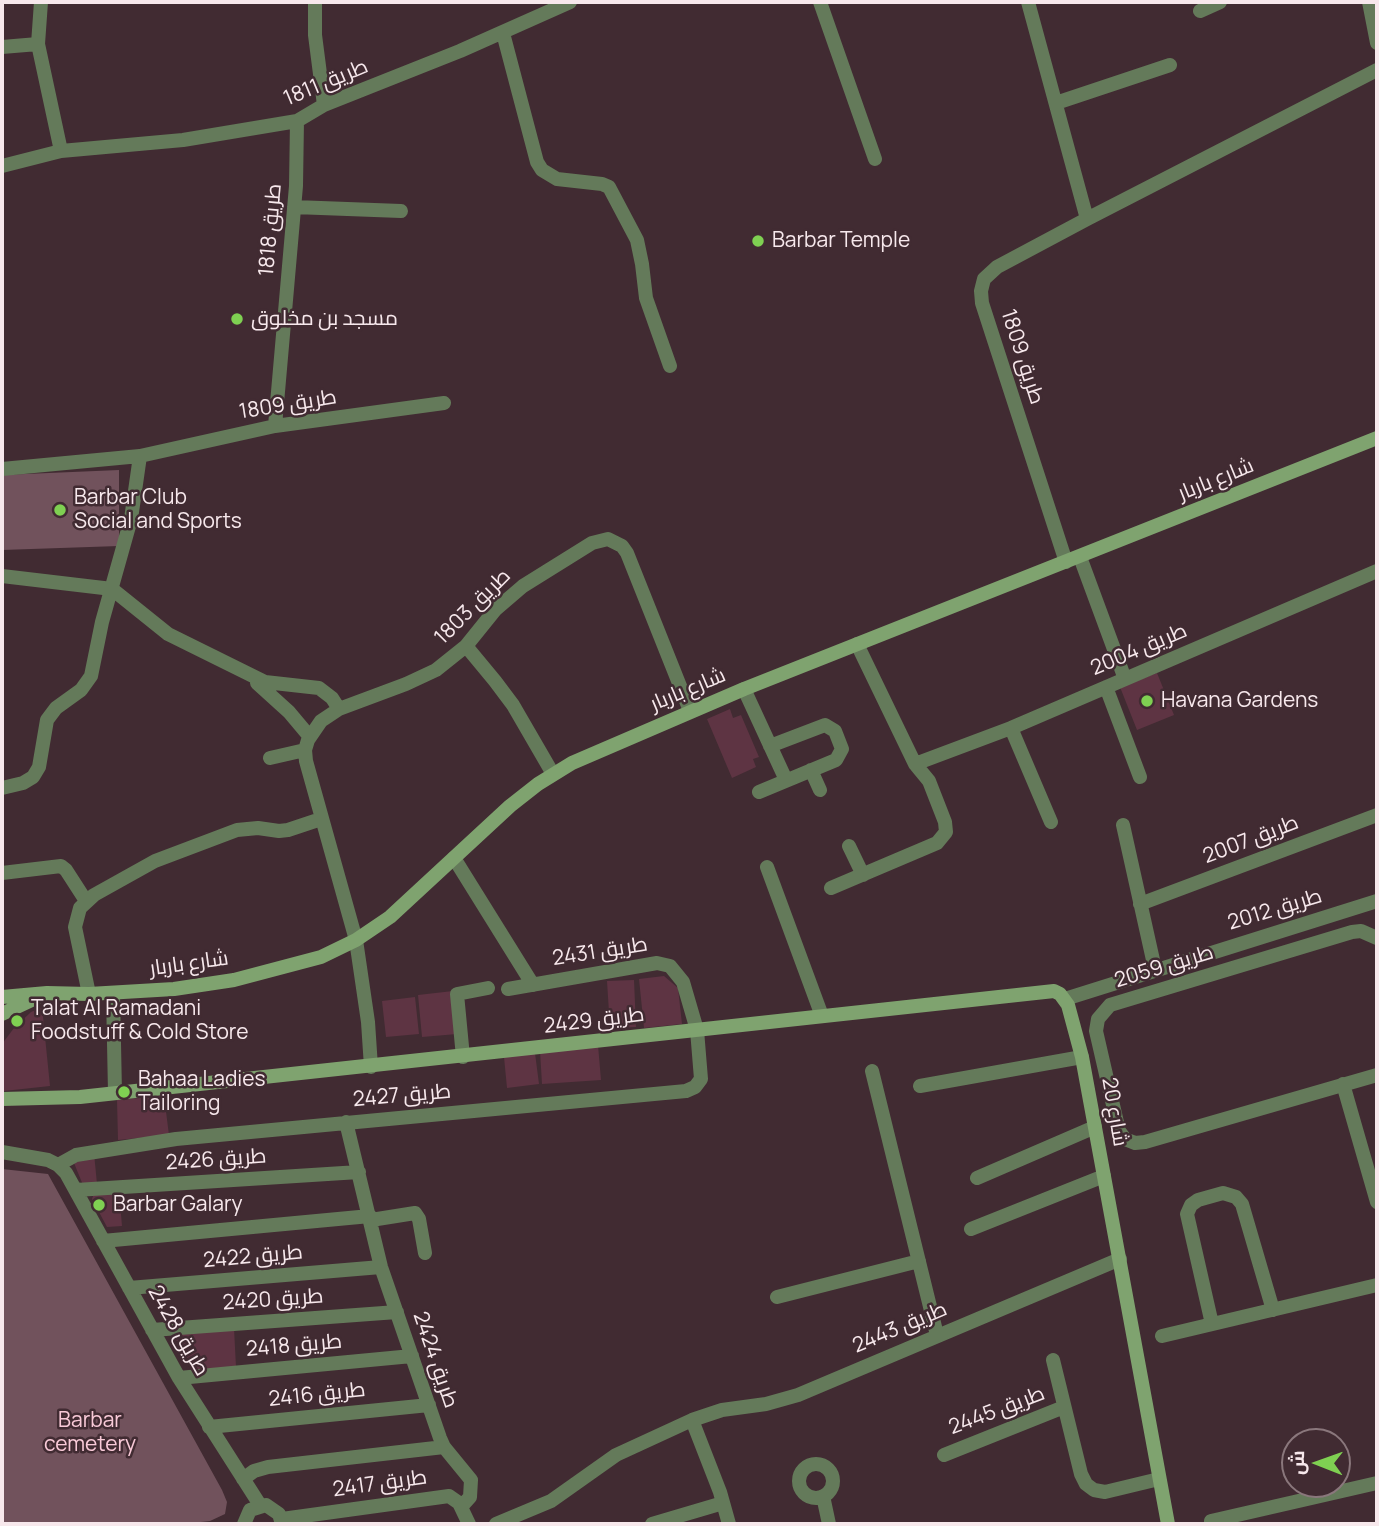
<!DOCTYPE html>
<meta charset="utf-8">
<style>
body{margin:0}
#map{position:relative;width:1379px;height:1526px;overflow:hidden;background:#412b32;font-family:Manrope,Cairo,sans-serif}
canvas{display:block}
.frame{position:absolute;inset:0;border:4px solid #f7e8ec;pointer-events:none}
.north{position:absolute;left:1281px;top:1428px;width:70px;height:70px;box-sizing:border-box;background:#412b32;border:2px solid #8a777c;border-radius:50%;rotate:271deg;font-size:19px;font-weight:700;line-height:28px;text-align:center;color:#f7e8ec}
.north::after{content:'';display:block;margin:auto;width:24px;height:32px;background:#7fd052;clip-path:polygon(50% 0,100% 100%,50% 72%,0 100%)}
</style>
<div id="map">
<canvas width="1379" height="1526"></canvas>
<div class="frame"></div>
<div class="north">ش</div>
</div>
<script>
const g = document.querySelector('canvas').getContext('2d');
g.lineJoin = 'round';
function paint(path, color) { g.fillStyle = color; g.fill(path, 'evenodd'); }
const shape = rows => new Path2D(rows.map(r => 'M' + r).join(''));
function stroke(path, color, width, dash) { g.strokeStyle = color; g.lineWidth = width; g.lineCap = dash ? 'butt' : 'round'; g.setLineDash(dash || []); g.stroke(path); }
function drawText(font, color, halo, rows, align = 'center') {
  g.font = font + ' Manrope,Cairo,sans-serif'; g.lineWidth = 5; g.setLineDash([]); g.textBaseline = 'middle'; g.strokeStyle = halo; g.fillStyle = color; for (const [text, x, y, turn = 0] of rows) {
    g.save(); g.translate(x, y); g.rotate((+turn || 0) * Math.PI / 180); g.textAlign = isNaN(turn) ? turn : align; if (halo) g.strokeText(text, 0, 0); g.fillText(text, 0, 0); g.restore();
  }
}
paint(shape([
 [119,470,119,546,2,550,2,475],
 [2,1169,48,1174,222,1490,227,1502,225,1514,210,1521,183,1524,2,1524]
]), '#71525c');
paint(shape([
 [1157,673,1174,715,1137,730,1120,687],
 [730,709,733,718,741,715,759,757,753,759,756,767,732,778,707,719],
 [664,976,678,988,682,1024,644,1028,639,979],
 [634,980,636,1027,610,1028,607,981],
 [453,991,457,1034,422,1037,418,995],
 [415,997,419,1034,386,1037,382,1001],
 [42,1007,50,1086,4,1091,2,1044,14,1028,31,1012],
 [598,1045,601,1080,542,1084,540,1051],
 [535,1053,539,1084,507,1088,504,1057],
 [164,1096,169,1135,118,1140,117,1100],
 [94,1153,97,1184,83,1185,74,1163],
 [119,1190,122,1226,107,1227,92,1199,94,1193],
 [234,1328,236,1367,194,1370,175,1338,176,1333]
]), '#5e3443');
stroke(shape([
 [41,2,38,44,61,151],
 [315,2,315,35,324,105],
 [820,2,875,159],
 [1028,2,1087,219],
 [1369,2,1377,43],
 [1200,11,1220,2],
 [503,33,537,162,542,170,557,179,602,184,609,187,637,240,642,264,646,298,670,366],
 [2,47,38,44],
 [1056,103,1170,65],
 [2,166,61,151,183,140,297,121,324,105,460,51,570,2],
 [294,207,401,211],
 [275,426,296,186,297,121],
 [2,469,140,456,275,426,444,403],
 [1080,557,1125,679],
 [1066,562,982,303,981,291,984,279,997,267,1087,219,1377,70],
 [2,576,112,589,168,634,265,682,319,688,332,698,339,709],
 [466,646,495,681,513,705,553,774],
 [257,683,289,712,310,737],
 [1106,687,1140,777],
 [744,689,786,780],
 [1011,728,1051,822],
 [270,758,305,750],
 [915,764,1011,728,1377,571],
 [811,770,820,790],
 [2,788,23,783,33,777,39,767,47,720,56,708,81,690,91,676,102,622,131,519,140,456],
 [759,792,836,760,842,749,835,731,825,725,770,746],
 [1123,825,1155,969],
 [849,846,863,875],
 [454,858,533,985],
 [767,867,822,1016],
 [2,873,61,866,66,870,86,901],
 [831,888,937,843,946,832,945,822,929,781,915,764,857,644],
 [1140,904,1377,815],
 [1377,938,1361,931,1352,932,1110,1005,1098,1019,1096,1031,1119,1131,1125,1139,1135,1143,1145,1142,1377,1075],
 [113,993,115,1093],
 [89,994,75,927,80,908,94,895,155,861,237,830,258,828,279,831,288,830,321,819],
 [1065,999,1377,901],
 [463,1057,457,994,488,988],
 [371,1067,368,1022,356,940,306,761,305,750,308,740,321,721,339,709,406,684,436,670,466,646,495,610,523,586,592,543,608,539,622,546,627,553,690,711],
 [872,1071,937,1335],
 [1343,1084,1377,1202],
 [920,1086,1082,1057],
 [346,1122,381,1267,440,1438,444,1447,471,1480,470,1497,461,1507],
 [2,1152,48,1160,58,1165,66,1173,179,1378,260,1505],
 [58,1165,76,1155,176,1139,686,1091,695,1087,701,1079,697,1030,683,982,670,966,657,963,508,989],
 [977,1178,1095,1127],
 [76,1190,359,1172],
 [371,1220,415,1213,419,1219,425,1253],
 [971,1229,1104,1176],
 [103,1241,370,1216],
 [129,1288,381,1267],
 [777,1297,919,1261],
 [1212,1324,1187,1214,1191,1205,1198,1200,1223,1193,1236,1197,1242,1204,1273,1310],
 [152,1330,397,1312],
 [1162,1336,1377,1285],
 [1053,1360,1081,1474,1086,1484,1094,1490,1105,1492,1159,1479],
 [179,1378,412,1356],
 [692,1420,720,1492,729,1524],
 [209,1427,429,1405],
 [944,1455,1064,1407],
 '799 1481a17 17 0 1 1 34 0a17 17 0 1 1-34 0Z',
 [243,1479,254,1471,268,1467,444,1447],
 [823,1496,829,1524],
 [282,1519,449,1496,459,1503,469,1524],
 [1211,1521,1377,1483],
 [244,1524,250,1510,266,1505,279,1514,282,1524],
 [496,1524,551,1501,616,1455,692,1420,722,1410,766,1404,798,1395,1120,1259],
 [652,1524,723,1503]
]), '#647a5a', 14);
stroke(shape([
 [2,997,47,993,89,994,174,989,234,980,321,957,356,940,390,917,510,806,538,784,572,763,744,689,1377,438],
 [2,1014,36,998],
 [2,1099,80,1097,1054,991,1060,994,1068,1005,1082,1057,1168,1524]
]), '#7fa36f', 14);
for (const [x, y, r, color] of [
 [758,241,7,"#7fd052"],
 [237,319,7,"#7fd052"],
 [60,510,7,"#7fd052"],
 [1147,701,7,"#7fd052"],
 [17,1021,7,"#7fd052"],
 [124,1092,7,"#7fd052"],
 [99,1205,7,"#7fd052"]
]) { const dot = new Path2D(); dot.arc(x, y, r, 0, 2 * Math.PI); g.fillStyle = color; g.fill(dot); stroke(dot, '#412b32', 2.5); }
drawText('21px', '#f7e8ec', '#412b32', [
 ["طريق 1811",326,83,-23],
 ["طريق 1818",271,230,-85],
 ["طريق 1809",1022,357,72],
 ["طريق 1809",288,405,-9],
 ["شارع باربار",1216,480,-22],
 ["طريق 1803",473,607,-45],
 ["طريق 2004",1139,650,-23],
 ["شارع باربار",688,690,-23],
 ["طريق 2007",1251,840,-21],
 ["طريق 2012",1275,910,-17],
 ["طريق 2431",600,952,-9],
 ["شارع باربار",189,964,-8],
 ["طريق 2059",1164,967,-17],
 ["طريق 2429",594,1021,-7],
 ["طريق 2427",402,1096,-5],
 ["شارع 20",1114,1112,80],
 ["طريق 2426",216,1160,-4],
 ["طريق 2422",253,1257,-5],
 ["طريق 2420",273,1300,-4],
 ["طريق 2443",900,1328,-23],
 ["طريق 2428",178,1331,60],
 ["طريق 2418",294,1346,-5],
 ["طريق 2424",435,1360,71],
 ["طريق 2416",317,1395,-6],
 ["طريق 2445",997,1411,-21],
 ["طريق 2417",380,1484,-8]
]);
drawText('21px', '#f7e8ec', '#412b32', [
 ["Barbar Temple",772,241],
 ["مسجد بن مخلوق",251,319],
 ["Barbar Club",74,498],
 ["Social and Sports",74,522],
 ["Havana Gardens",1161,701],
 ["Talat Al Ramadani",31,1009],
 ["Foodstuff & Cold Store",31,1033],
 ["Bahaa Ladies",138,1080],
 ["Tailoring",138,1104],
 ["Barbar Galary",113,1205]
], 'left');
drawText('21px', '#f9cad8', '#412b32', [
 ["Barbar",90,1421],
 ["cemetery",90,1445]
]);
</script>
